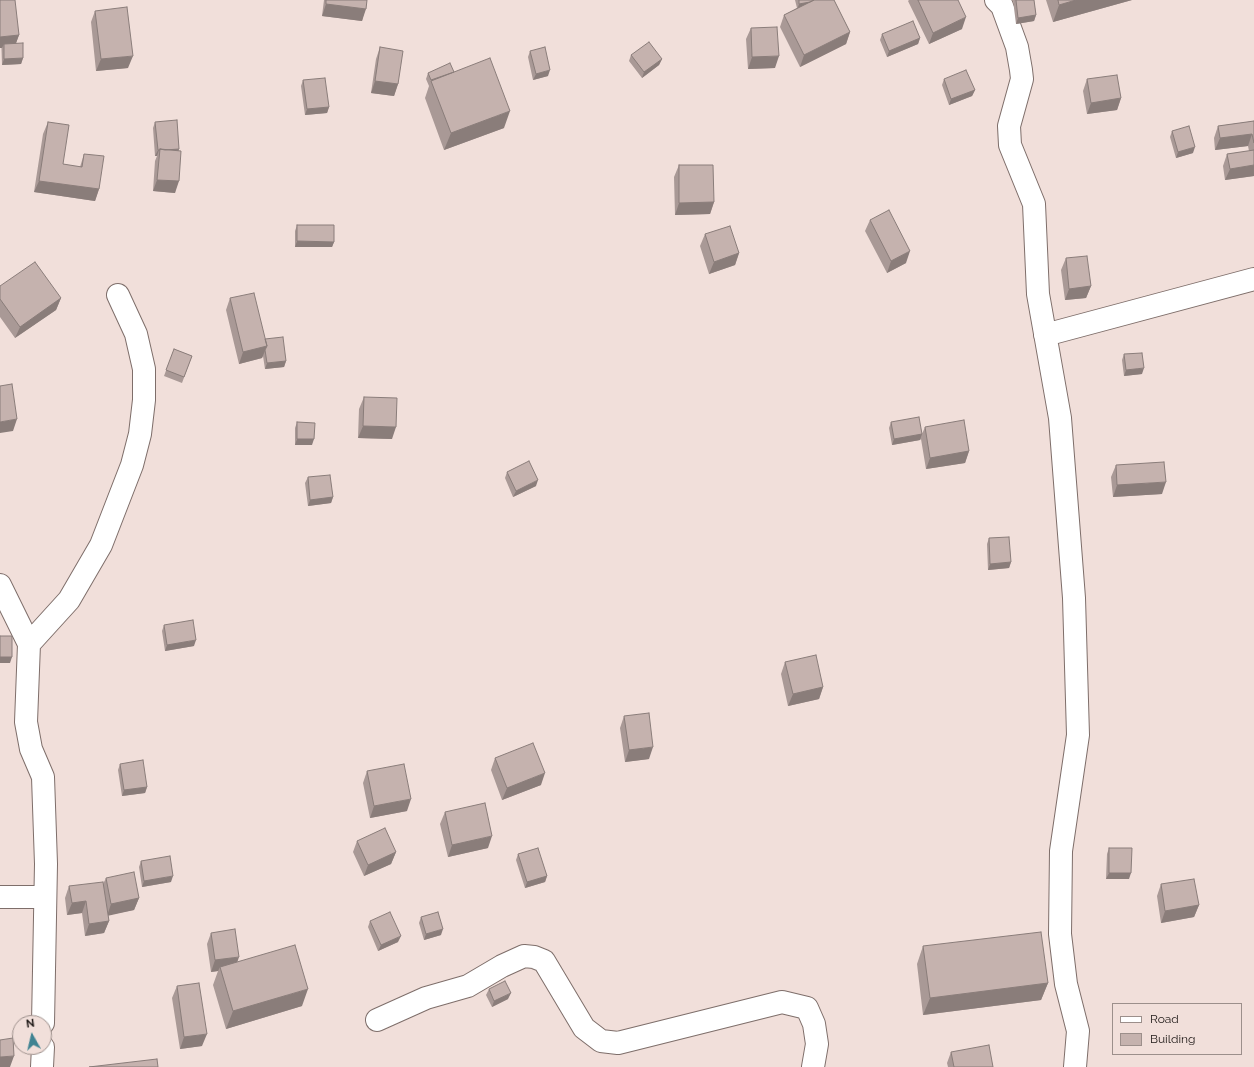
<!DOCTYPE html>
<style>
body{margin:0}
#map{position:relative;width:1254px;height:1067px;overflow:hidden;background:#f1dfda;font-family:Raleway,sans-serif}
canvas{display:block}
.legend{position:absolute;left:1112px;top:1003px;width:130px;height:52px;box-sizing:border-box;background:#f1dfda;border:1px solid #9c8f8b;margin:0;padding:5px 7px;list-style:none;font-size:12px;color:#1d1715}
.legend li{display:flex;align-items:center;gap:8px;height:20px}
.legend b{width:20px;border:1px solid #9c8f8b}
.north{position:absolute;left:12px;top:1015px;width:40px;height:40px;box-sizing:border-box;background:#f1dfda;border:1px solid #9c8f8b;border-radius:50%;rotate:352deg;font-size:11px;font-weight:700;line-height:16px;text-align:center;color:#1d1715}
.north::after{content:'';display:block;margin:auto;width:14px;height:18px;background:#3f8392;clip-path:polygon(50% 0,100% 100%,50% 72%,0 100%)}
</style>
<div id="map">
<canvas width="1254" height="1067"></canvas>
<ul class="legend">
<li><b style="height:5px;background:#fff"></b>Road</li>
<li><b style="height:11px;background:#c5b2ae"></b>Building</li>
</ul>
<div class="north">N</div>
</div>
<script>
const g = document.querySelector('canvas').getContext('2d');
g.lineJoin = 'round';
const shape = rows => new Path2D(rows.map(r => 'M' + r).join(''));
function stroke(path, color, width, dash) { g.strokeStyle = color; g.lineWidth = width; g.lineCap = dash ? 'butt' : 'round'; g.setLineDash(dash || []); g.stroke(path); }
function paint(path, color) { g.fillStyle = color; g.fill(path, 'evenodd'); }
const street = shape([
 [996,0,1002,6,1017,47,1021,70,1022,79,1009,126,1010,145,1034,204,1038,294,1060,418,1074,598,1078,735,1061,851,1060,934,1066,984,1078,1031,1075,1067],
 [1045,335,1254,279],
 [0,585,29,644],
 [0,897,45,897],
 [377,1020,426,998,468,986,502,966,524,956,534,957,544,961,584,1028,601,1041,618,1043,782,1002,807,1008,814,1024,817,1044,813,1067],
 [43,1023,46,864,43,777,31,749,26,722,29,644,69,600,101,545,132,465,140,434,144,400,144,369,136,334,118,295],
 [42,1067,43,1047]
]);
stroke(street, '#7e6e6a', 24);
stroke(street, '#fff', 22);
paint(shape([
 [0,0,19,35,16,43,23,58,21,64,2,65],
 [324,0,367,0,362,21,322,16],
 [795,0,834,0,850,32,846,44,800,67,780,27,784,15,797,8],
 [909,0,958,0,962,29,929,44,908,1],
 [1013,0,1034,0,1036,15,1034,21,1016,24],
 [1046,0,1132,0,1053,22],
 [95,11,128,68,96,71,91,22],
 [751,28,775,68,748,69,746,39],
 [882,34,920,38,918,44,887,57,880,40],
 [380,47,398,84,394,96,371,93,376,59],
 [530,51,548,76,533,80,528,57],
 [631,55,662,59,659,65,642,78,629,61],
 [454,72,504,128,444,150,425,98,429,86,426,79,428,73],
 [944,79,975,90,972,96,949,105,942,85],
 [1087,79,1121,98,1117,110,1087,114,1083,91],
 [303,80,329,107,327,113,305,115,301,86],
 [1254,121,1254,176,1225,180,1223,166,1227,154,1249,151,1248,146,1215,150,1214,138,1218,126],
 [48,122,63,164,80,167,84,154,99,189,95,201,34,192,43,134],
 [155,122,179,151,175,193,153,191,155,161,157,156,155,156,153,128],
 [1172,131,1193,153,1176,158,1170,137],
 [679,165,714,202,710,214,675,215,674,177],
 [870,220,906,263,887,273,865,231],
 [297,225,334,242,332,247,295,247,295,231],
 [705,234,739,253,735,265,709,274,700,246],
 [1066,258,1091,286,1086,298,1065,300,1061,270],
 [0,286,61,298,56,310,15,338,0,317],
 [230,298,265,339,286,361,284,367,265,369,263,356,262,358,239,364,226,310],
 [174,349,192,356,182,383,164,376],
 [1124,354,1142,374,1124,376,1122,360],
 [364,397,392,439,358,438,359,409],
 [297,422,312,445,295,445,295,428],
 [891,422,922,434,925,427,969,451,965,463,926,469,921,439,920,440,892,445,889,428],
 [1116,465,1162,494,1113,497,1111,477],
 [507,472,536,486,513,497,505,478],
 [308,477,333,497,331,503,308,506,305,483],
 [989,538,1011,562,1009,568,988,570,987,544],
 [164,625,194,646,165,651,162,631],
 [785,662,823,687,819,699,788,706,781,674],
 [624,716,649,759,625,762,620,728],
 [495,758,541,785,502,800,491,770],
 [120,764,147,787,145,793,122,796,118,770],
 [367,771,407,811,370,818,363,783],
 [445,812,488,848,448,857,440,824],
 [357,841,396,852,391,864,364,876,353,852],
 [1109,848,1129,879,1106,879,1107,854],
 [518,854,547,876,545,882,525,888,516,860],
 [141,861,171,882,142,887,139,867],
 [106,878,139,898,134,910,108,915,109,921,104,933,85,936,82,913,67,915,65,898,69,886,103,884],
 [1161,884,1199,905,1194,917,1161,923,1157,896],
 [421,917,441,935,424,940,419,923],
 [370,921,398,942,378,951,368,927],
 [211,933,237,962,302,1006,226,1029,213,985,218,971,211,972,207,944],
 [923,946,1048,983,1041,1000,923,1015,917,964],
 [177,986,202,1046,180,1049,172,998],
 [489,989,508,999,492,1007,486,995],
 [951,1052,993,1067,948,1067,947,1063]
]), '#a99996');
paint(shape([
 [818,0,797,10,799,4],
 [1076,0,1132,0,1053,22,1059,5],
 [326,4,366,9,362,21,322,16],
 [1036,15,1034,21,1016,24,1018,18],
 [966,17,962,29,929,44,933,33],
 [850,32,846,44,800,67,804,55],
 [19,35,15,46,4,44,2,48,0,48,0,37],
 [920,38,918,44,887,57,889,51],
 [133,56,128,68,96,71,101,59],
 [779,56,775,68,748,69,752,57],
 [23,58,21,64,2,65,4,59],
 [662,59,659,65,642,78,644,72],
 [550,70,548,76,533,80,536,74],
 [375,81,398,84,394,96,371,93],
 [975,90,972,96,949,105,951,99],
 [1121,98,1117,110,1087,114,1091,103],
 [329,107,327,113,305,115,307,109],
 [510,111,504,128,444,150,451,133],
 [1252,134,1248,146,1215,150,1220,138],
 [1195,147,1193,153,1176,158,1178,152],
 [179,149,177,155,160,150],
 [158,150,159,150,157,156,155,156],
 [1254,165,1254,176,1225,180,1230,169],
 [157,180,179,181,175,193,153,191],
 [39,181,99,189,95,201,34,192],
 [714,202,710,214,675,215,679,203],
 [297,241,334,242,332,247,295,247],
 [910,251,906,263,887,273,891,261],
 [739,253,735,265,709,274,714,262],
 [1091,286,1086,298,1065,300,1069,289],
 [61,298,56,310,15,338,20,327],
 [267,346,262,358,239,364,243,352],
 [286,361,284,367,265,369,267,363],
 [1144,368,1142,374,1124,376,1126,370],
 [17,419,13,431,0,433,0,422],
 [363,426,396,427,392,439,358,438],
 [922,434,920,440,892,445,894,439],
 [297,439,314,439,312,445,295,445],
 [969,451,965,463,926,469,930,458],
 [538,480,536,486,513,497,516,491],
 [1166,482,1162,494,1113,497,1117,485],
 [333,497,331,503,308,506,310,500],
 [1011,562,1009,568,988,570,990,564],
 [196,640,194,646,165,651,167,645],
 [0,657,12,657,10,663,0,663],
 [823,687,819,699,788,706,793,694],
 [653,747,649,759,625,762,629,750],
 [545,773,541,785,502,800,507,788],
 [147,787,145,793,122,796,124,790],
 [411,799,407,811,370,818,374,806],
 [492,836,488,848,448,857,452,845],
 [396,852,391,864,364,876,368,865],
 [1109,873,1131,873,1129,879,1106,879],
 [173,876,171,882,142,887,144,881],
 [547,876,545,882,525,888,527,882],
 [139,898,134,910,107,916,111,904],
 [86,901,82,913,67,915,72,903],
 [1199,905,1194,917,1161,923,1165,911],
 [109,921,104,933,85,936,89,924],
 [443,929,441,935,424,940,426,934],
 [401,936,398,942,378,951,381,945],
 [239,957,235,969,220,967,218,971,211,972,215,960],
 [1048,983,1041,1000,923,1015,930,998],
 [308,989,302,1006,226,1029,233,1011],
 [511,993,508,999,492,1007,494,1001],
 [207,1034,202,1046,180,1049,184,1037],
 [14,1056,10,1067,0,1067,0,1057]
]), '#8a7d7a');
const building = shape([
 [0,0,15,0,19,35,0,37,0,0],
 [326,0,367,0,366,9,326,4,326,0],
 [799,0,814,0,810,2,799,4,799,0],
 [814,0,834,0,850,32,804,55,784,15,814,0],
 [918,0,958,0,966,17,933,33,918,0],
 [1016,0,1034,0,1036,15,1018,18,1016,0],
 [1058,0,1076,0,1059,5,1058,0],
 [127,7,133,56,101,59,95,11,127,7],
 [913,21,920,38,889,51,882,34,913,21],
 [777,27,779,56,752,57,751,28,777,27],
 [649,42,662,59,644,72,631,55,649,42],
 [23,43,23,58,4,59,4,44,23,43],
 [380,47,403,51,398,84,375,81,380,47],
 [545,47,550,70,536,74,530,51,545,47],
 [490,58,510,111,451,133,431,81,490,58],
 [450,63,454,72,431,80,428,73,450,63],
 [966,70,975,90,951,99,944,79,966,70],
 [1117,75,1121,98,1091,103,1087,79,1117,75],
 [325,78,329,107,307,109,303,80,325,78],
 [177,120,179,149,165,150,160,149,160,150,158,150,155,122,177,120],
 [1254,121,1254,143,1252,134,1220,138,1218,126,1254,121],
 [48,122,69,125,63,164,82,167,84,154,104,156,99,189,39,181,48,122],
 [1189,126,1195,147,1178,152,1172,131,1189,126],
 [160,149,181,151,179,181,157,180,160,149],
 [1254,150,1254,165,1230,169,1227,154,1254,150],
 [679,165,713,165,714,202,679,203,679,165],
 [889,210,910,251,891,261,870,220,889,210],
 [297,225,334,225,334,242,297,241,297,225],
 [730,226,739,253,714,262,705,234,730,226],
 [1087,256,1091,286,1069,289,1066,258,1087,256],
 [35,262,61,298,20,327,0,299,0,286,35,262],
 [254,293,267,346,243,352,230,298,254,293],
 [283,337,286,361,267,363,265,350,267,346,265,339,283,337],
 [174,349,192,356,184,377,166,370,174,349],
 [1142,353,1144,368,1126,370,1124,354,1142,353],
 [12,384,17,419,0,422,0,386,12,384],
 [364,397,397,398,396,427,363,426,364,397],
 [919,417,922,434,894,439,891,422,919,417],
 [964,420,969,451,930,458,925,427,964,420],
 [297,422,315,423,314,439,297,439,297,422],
 [529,461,538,480,516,491,507,472,529,461],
 [1164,462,1166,482,1117,485,1116,465,1164,462],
 [330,475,333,497,310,500,308,477,330,475],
 [1009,537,1011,562,990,564,989,538,1009,537],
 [193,620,196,640,167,645,164,625,193,620],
 [0,636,12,636,12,657,0,657,0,636],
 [816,655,823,687,793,694,785,662,816,655],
 [649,713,653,747,629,750,624,716,649,713],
 [533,743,545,773,507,788,495,758,533,743],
 [143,760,147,787,124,790,120,764,143,760],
 [404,764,411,799,374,806,367,771,404,764],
 [485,803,492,836,452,845,445,812,485,803],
 [385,828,396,852,368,865,357,841,385,828],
 [538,848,547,876,527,882,518,854,538,848],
 [1109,848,1132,848,1131,873,1109,873,1109,848],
 [170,856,173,876,144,881,141,861,170,856],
 [134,872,139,898,111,904,106,878,134,872],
 [1194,879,1199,905,1165,911,1161,884,1194,879],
 [103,882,109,921,89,924,86,901,72,903,69,886,103,882],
 [390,912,401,936,381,945,370,921,390,912],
 [438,912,443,929,426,934,421,917,438,912],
 [235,929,239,957,215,960,211,933,235,929],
 [1041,932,1048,983,930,998,923,946,1041,932],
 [295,945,308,989,233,1011,220,967,295,945],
 [505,981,511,993,494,1001,489,989,505,981],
 [199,983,207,1034,184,1037,177,986,199,983],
 [13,1038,14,1056,0,1057,0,1040,13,1038],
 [989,1045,993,1067,954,1067,951,1052,989,1045],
 [157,1059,158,1067,89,1067,157,1059]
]);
paint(building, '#c5b2ae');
stroke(building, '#8a7d7a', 1);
</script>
